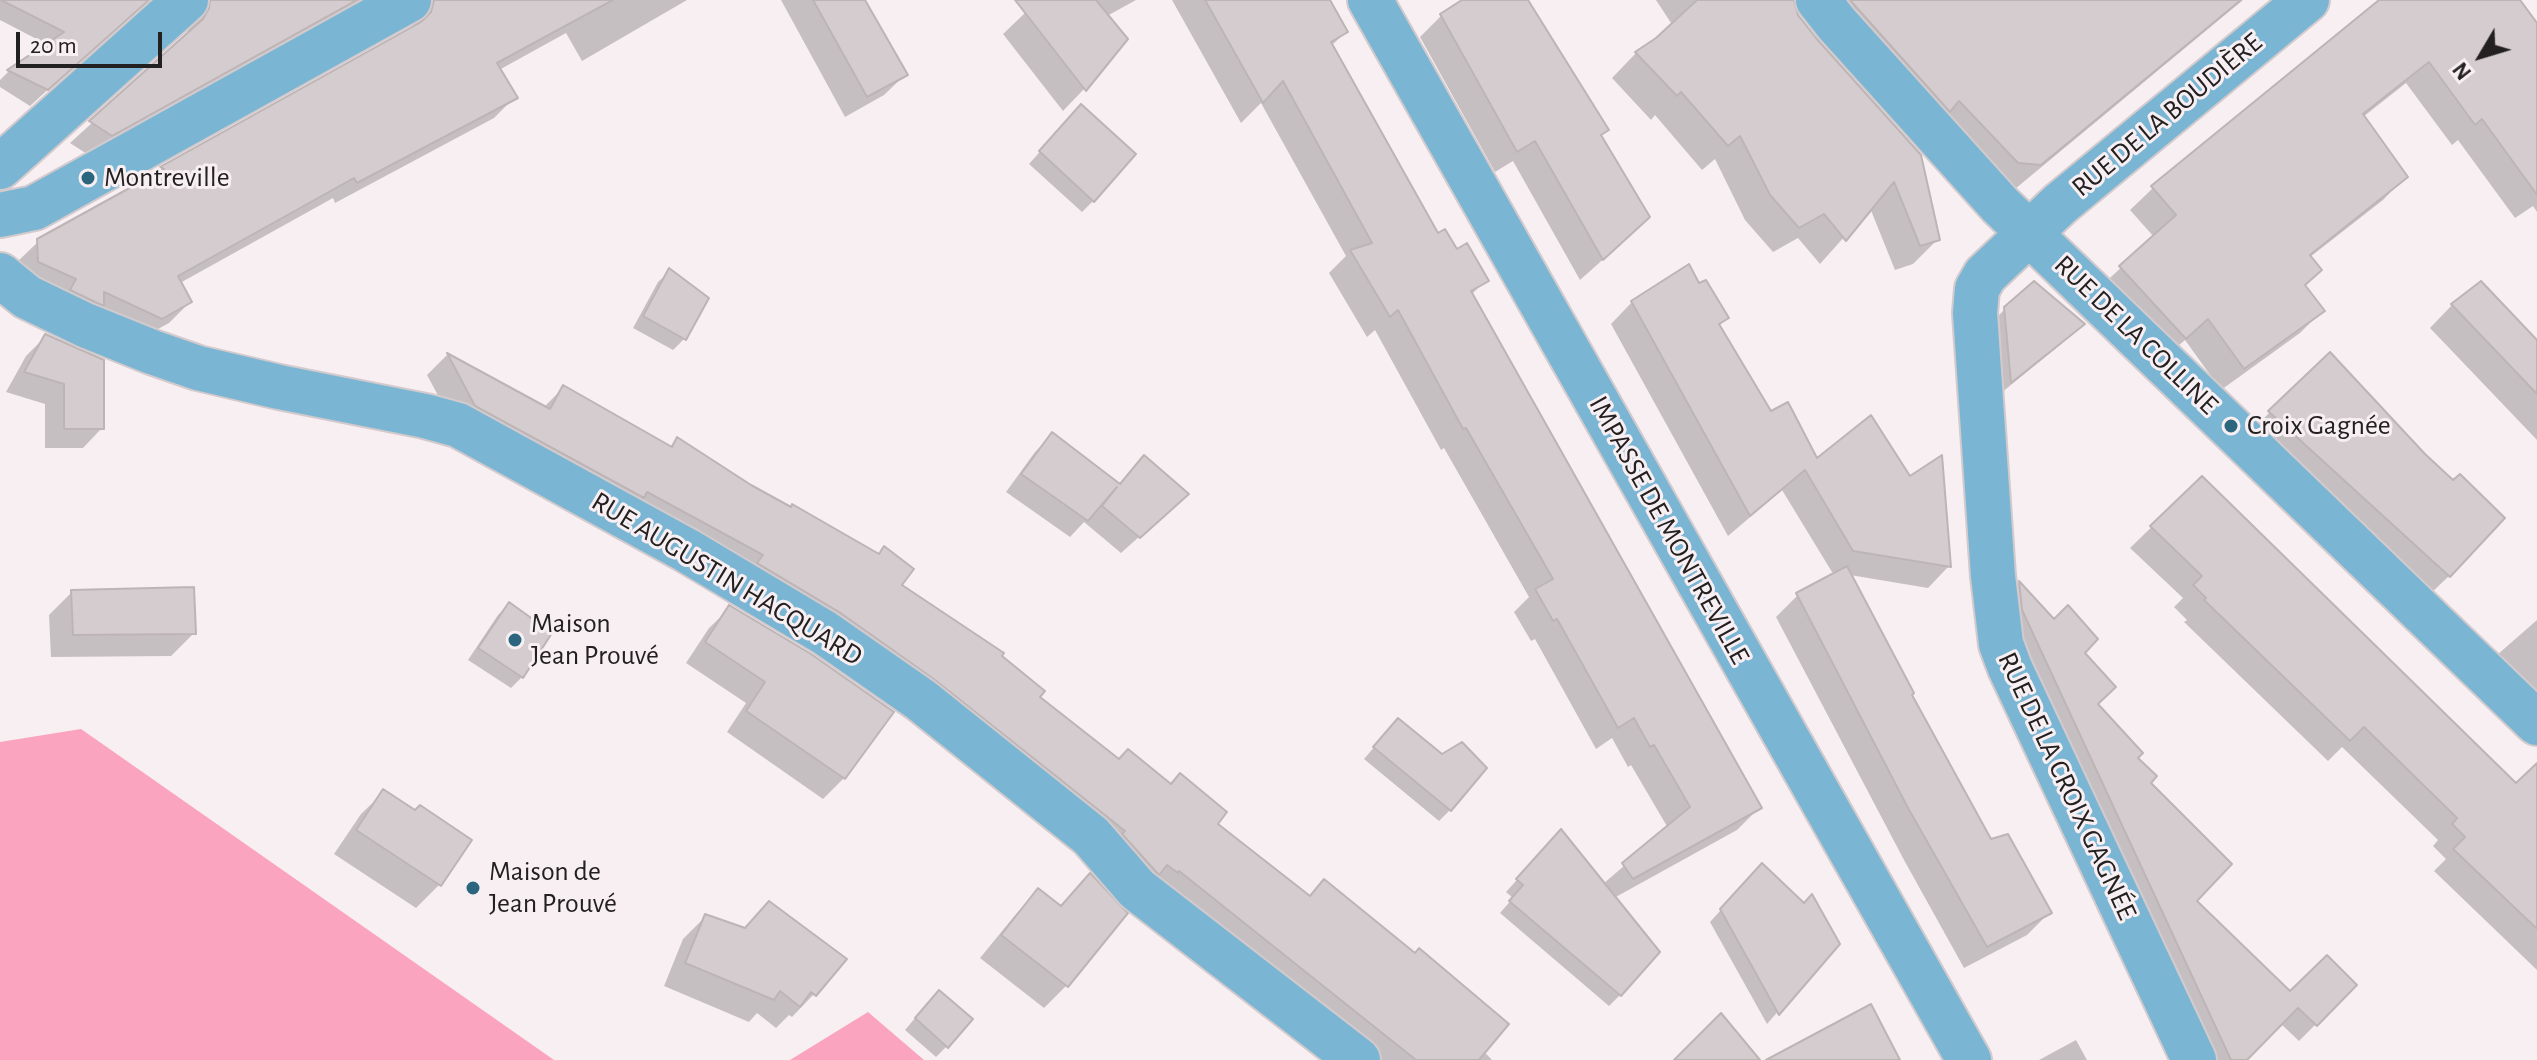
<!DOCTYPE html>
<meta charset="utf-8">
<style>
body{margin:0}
#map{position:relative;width:2537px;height:1060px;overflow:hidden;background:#f8eff2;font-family:"Alegreya Sans",sans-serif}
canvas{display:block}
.north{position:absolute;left:2441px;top:16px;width:80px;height:80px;-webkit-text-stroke:6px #f8eff2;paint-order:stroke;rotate:232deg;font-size:22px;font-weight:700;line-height:32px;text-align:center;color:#232021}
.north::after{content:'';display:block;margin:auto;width:28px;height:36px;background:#232021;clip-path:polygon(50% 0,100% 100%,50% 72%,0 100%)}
.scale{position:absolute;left:16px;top:32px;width:146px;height:36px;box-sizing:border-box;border:4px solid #232021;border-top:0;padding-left:10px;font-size:24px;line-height:28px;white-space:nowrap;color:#232021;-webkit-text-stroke:6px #f8eff2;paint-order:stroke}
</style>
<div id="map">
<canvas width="2537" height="1060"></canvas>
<div class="north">N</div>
<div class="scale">20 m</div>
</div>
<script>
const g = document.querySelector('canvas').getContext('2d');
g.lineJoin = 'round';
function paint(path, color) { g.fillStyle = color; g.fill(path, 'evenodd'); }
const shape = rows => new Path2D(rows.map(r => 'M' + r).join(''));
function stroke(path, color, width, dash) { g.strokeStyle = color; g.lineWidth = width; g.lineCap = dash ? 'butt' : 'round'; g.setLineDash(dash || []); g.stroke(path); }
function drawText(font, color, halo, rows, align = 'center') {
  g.font = font + ' "Alegreya Sans",sans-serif'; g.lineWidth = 6; g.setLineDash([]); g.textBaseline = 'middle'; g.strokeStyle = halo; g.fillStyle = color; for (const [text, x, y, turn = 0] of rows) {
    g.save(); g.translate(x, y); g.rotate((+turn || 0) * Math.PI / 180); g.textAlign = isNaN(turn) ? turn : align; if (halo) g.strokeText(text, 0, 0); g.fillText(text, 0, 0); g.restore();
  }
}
paint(shape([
 [81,729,554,1060,0,1060,0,742],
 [868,1012,924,1060,790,1060]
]), '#faa4bf');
paint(shape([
 [0,0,146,0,30,106,0,87,0,80,9,71,48,45,0,20],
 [213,0,371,0,90,156,70,143,186,37,190,23],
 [401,0,687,0,582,61,566,33,499,70,515,97,494,118,335,203,333,198,180,283,190,302,169,323,140,339,90,316,17,262,39,241,151,178,161,168,412,29,414,22],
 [781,0,863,0,906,74,884,95,845,117],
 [1047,0,1136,0,1107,16,1125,39,1084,89,1063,111,1003,34,1025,13],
 [1172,0,1328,0,1346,32,1331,46,1437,236,1486,280,1471,295,1759,808,1737,830,1614,898,1620,995,1609,1006,1500,913,1513,898,1506,892,1550,843,1603,884,1668,828,1631,765,1628,767,1612,738,1596,749,1535,639,1531,641,1514,612,1529,597,1444,448,1441,450,1375,330,1367,337,1329,273,1346,256,1261,103,1241,123],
 [1465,0,1525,0,1606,130,1600,136,1626,239,1580,280,1513,161,1495,172,1420,37,1441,16],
 [1656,0,1790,0,1797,16,1938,239,1913,264,1895,270,1870,208,1820,264,1798,238,1773,252,1745,220,1715,159,1702,170,1655,115,1651,120,1612,78,1636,53,1673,26],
 [1834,0,2243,0,2015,189],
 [2382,0,2517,0,2537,27,2537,212,2533,206,2515,218,2458,140,2452,145,2406,83,2363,117,2405,177,2383,200,2310,257,2303,286,2322,311,2300,333,2221,390,2185,340,2163,359,2098,289,2154,237,2130,210,2153,188],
 [1070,118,1093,201,1082,212,1029,164],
 [670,271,684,339,673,350,633,328,658,282],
 [2481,284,2537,343,2537,440,2430,328,2452,305],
 [1698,285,1727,318,1719,326,1770,414,1816,461,1949,566,1928,588,1850,575,1910,695,1991,842,2049,913,2027,935,1964,968,1904,860,1776,617,1798,595,1838,573,1832,572,1782,490,1728,536,1611,324,1632,302],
 [2005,309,2082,324,2060,345,1990,402,1983,331],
 [46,336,102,428,83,448,45,448,45,404,6,392,26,356],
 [447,355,543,408,563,388,669,448,677,439,899,586,999,656,1037,697,1119,761,1215,824,1308,898,1324,882,1492,1060,1370,1060,1103,856,626,513,455,427,427,375],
 [2270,412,2449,576,2426,598,2248,435],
 [1052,435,1118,485,1144,457,1169,510,1121,553,1084,522,1070,537,1006,492,1035,452],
 [2202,478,2516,786,2537,793,2537,970,2434,871,2446,859,2433,846,2438,840,2342,747,2328,761,2184,622,2187,620,2174,607,2183,598,2130,548],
 [2019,583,2082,653,2095,705,2135,758,2148,783,2194,901,2290,994,2355,985,2299,1041,2280,1023,2245,1060,2208,1060,2006,627,2004,599],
 [72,592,194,633,171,656,51,657,49,615],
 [509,604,522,677,511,688,468,660,498,615],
 [730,608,844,778,823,799,727,732,746,703,686,663,709,628],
 [2537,620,2537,711,2489,662],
 [1387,732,1450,810,1439,821,1364,759],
 [384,792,415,812,469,841,439,885,416,908,334,854,361,814],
 [1090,876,1067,985,1044,1008,980,958,1016,914,1038,891,1059,907],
 [1751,877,1837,944,1767,1024,1710,922],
 [706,916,814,994,792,1017,789,1015,776,1028,757,1013,749,1022,664,986,683,939],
 [927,1004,947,1046,936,1057,905,1030],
 [2076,1040,2087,1060,2039,1060]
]), '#0003');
const building = shape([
 [1,0,149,0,48,90,7,70,64,32,1,0],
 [210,0,357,0,112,136,89,121,203,19,209,8,210,0],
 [434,0,613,0,497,63,518,98,357,183,354,178,178,276,192,302,162,319,104,292,104,306,95,302,70,290,76,279,38,262,37,239,164,169,160,167,421,22,431,12,434,0],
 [813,0,865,0,908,75,867,97,813,0],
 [1015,0,1096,0,1128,39,1086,91,1015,0],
 [1205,0,1330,0,1348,32,1331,42,1438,233,1445,229,1457,249,1467,243,1489,281,1471,291,1762,808,1633,879,1622,863,1690,807,1654,745,1650,747,1634,718,1618,728,1557,619,1553,621,1535,589,1553,579,1466,428,1463,429,1398,310,1390,317,1350,250,1372,243,1283,81,1263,103,1205,0],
 [1462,0,1528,0,1609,130,1601,135,1650,217,1603,260,1535,141,1517,152,1440,14,1462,0],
 [1697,0,1794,0,1798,15,1816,38,1921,155,1940,240,1920,246,1894,182,1846,241,1824,214,1799,228,1770,195,1740,136,1728,146,1681,92,1677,96,1635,52,1656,38,1697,0],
 [1850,0,2241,0,2041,165,2018,163,1959,101,1950,112,1850,0],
 [2379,0,2520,0,2537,23,2537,195,2482,119,2475,125,2429,62,2363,114,2408,177,2310,255,2322,270,2305,285,2325,311,2244,369,2208,319,2186,339,2119,266,2176,215,2151,186,2379,0],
 [1081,104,1136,154,1094,202,1039,151,1081,104],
 [1689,264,1699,283,1706,280,1729,318,1719,324,1771,411,1788,402,1817,458,1871,415,1910,476,1942,455,1951,567,1853,551,1805,470,1750,516,1631,301,1689,264],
 [669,268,709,298,686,340,643,316,669,268],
 [2034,281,2085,324,2011,383,2004,307,2034,281],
 [2481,281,2537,340,2537,394,2451,304,2481,281],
 [45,334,104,360,104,429,64,429,64,384,24,372,45,334],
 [2330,352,2425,454,2453,480,2460,474,2505,518,2450,577,2268,411,2330,352],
 [447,353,550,409,563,385,672,447,677,437,751,485,791,507,792,504,879,554,884,546,914,569,902,585,1004,653,1002,656,1045,691,1040,697,1119,759,1128,749,1171,784,1180,773,1227,812,1218,824,1310,896,1324,879,1415,953,1419,948,1509,1024,1479,1060,1416,1060,1179,871,1178,873,1167,865,1159,875,1122,834,1125,831,935,680,839,612,757,563,763,555,647,492,644,498,475,406,447,353],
 [1052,432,1120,484,1144,455,1189,494,1140,538,1102,506,1117,487,1088,521,1021,474,1052,432],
 [2202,476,2516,783,2537,763,2537,929,2453,849,2465,837,2452,824,2457,818,2364,727,2350,741,2204,600,2206,598,2193,585,2202,576,2150,526,2202,476],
 [1847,566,1914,693,1912,695,1991,839,2008,834,2052,913,1987,947,1908,808,1796,593,1847,566],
 [2019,581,2054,619,2068,605,2098,639,2085,653,2116,687,2098,704,2143,753,2138,758,2157,776,2151,783,2232,864,2197,901,2290,991,2327,955,2357,985,2317,1026,2298,1008,2247,1060,2231,1060,2022,610,2019,581],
 [194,587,196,634,73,635,71,590,194,587],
 [509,602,552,633,523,678,478,648,509,602],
 [729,605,811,654,894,712,845,779,746,711,765,682,705,642,729,605],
 [1398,718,1442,754,1462,742,1487,768,1451,811,1373,747,1398,718],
 [383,789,415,810,420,805,472,840,441,886,356,830,383,789],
 [1561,829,1660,952,1621,996,1509,901,1523,885,1516,879,1561,829],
 [1762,863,1804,903,1812,894,1840,944,1779,1015,1720,909,1762,863],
 [1090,873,1128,913,1068,987,1001,935,1038,888,1061,906,1090,873],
 [769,901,847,959,816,996,811,992,800,1007,780,991,774,1000,685,963,705,914,745,928,769,901],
 [939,990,973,1019,948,1048,915,1018,939,990],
 [1871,1004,1900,1060,1766,1060,1871,1004],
 [1721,1013,1760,1060,1674,1060,1721,1013]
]);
paint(building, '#d4ccce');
stroke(building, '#bdb4b6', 2);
const minor = shape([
 [1370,0,1969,1060],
 [1818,0,1836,23,2000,205,2537,723],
 [0,167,186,0],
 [0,215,34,208,409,0],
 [0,275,27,297,85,325,152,352,198,368,279,387,425,416,458,425,686,550,825,633,921,700,1091,836,1137,889,1358,1060],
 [2194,1060,2010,668,2001,644,1993,576,1975,313,1977,289,1985,275,2060,204,2307,0]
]);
stroke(minor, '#d2cacc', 48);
stroke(minor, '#7ab6d4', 44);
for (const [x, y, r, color] of [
 [88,178,8,"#2b657e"],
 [2231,426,8,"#2b657e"],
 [515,640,8,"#2b657e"],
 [473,888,8,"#2b657e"]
]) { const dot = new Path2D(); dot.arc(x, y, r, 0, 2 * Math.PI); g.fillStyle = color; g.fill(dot); stroke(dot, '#f8eff2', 3); }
drawText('28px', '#232021', '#f8eff2', [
 ["RUE DE LA BOUDIÈRE",2167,115,-40],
 ["RUE DE LA COLLINE",2136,335,44],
 ["IMPASSE DE MONTREVILLE",1669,530,61],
 ["RUE AUGUSTIN HACQUARD",727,579,31],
 ["RUE DE LA CROIX GAGNÉE",2067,786,65]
]);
drawText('28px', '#232021', '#f8eff2', [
 ["Montreville",104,178],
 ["Croix Gagnée",2247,426],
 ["Maison",531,624],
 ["Jean Prouvé",531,656],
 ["Maison de",489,872],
 ["Jean Prouvé",489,904]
], 'left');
</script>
